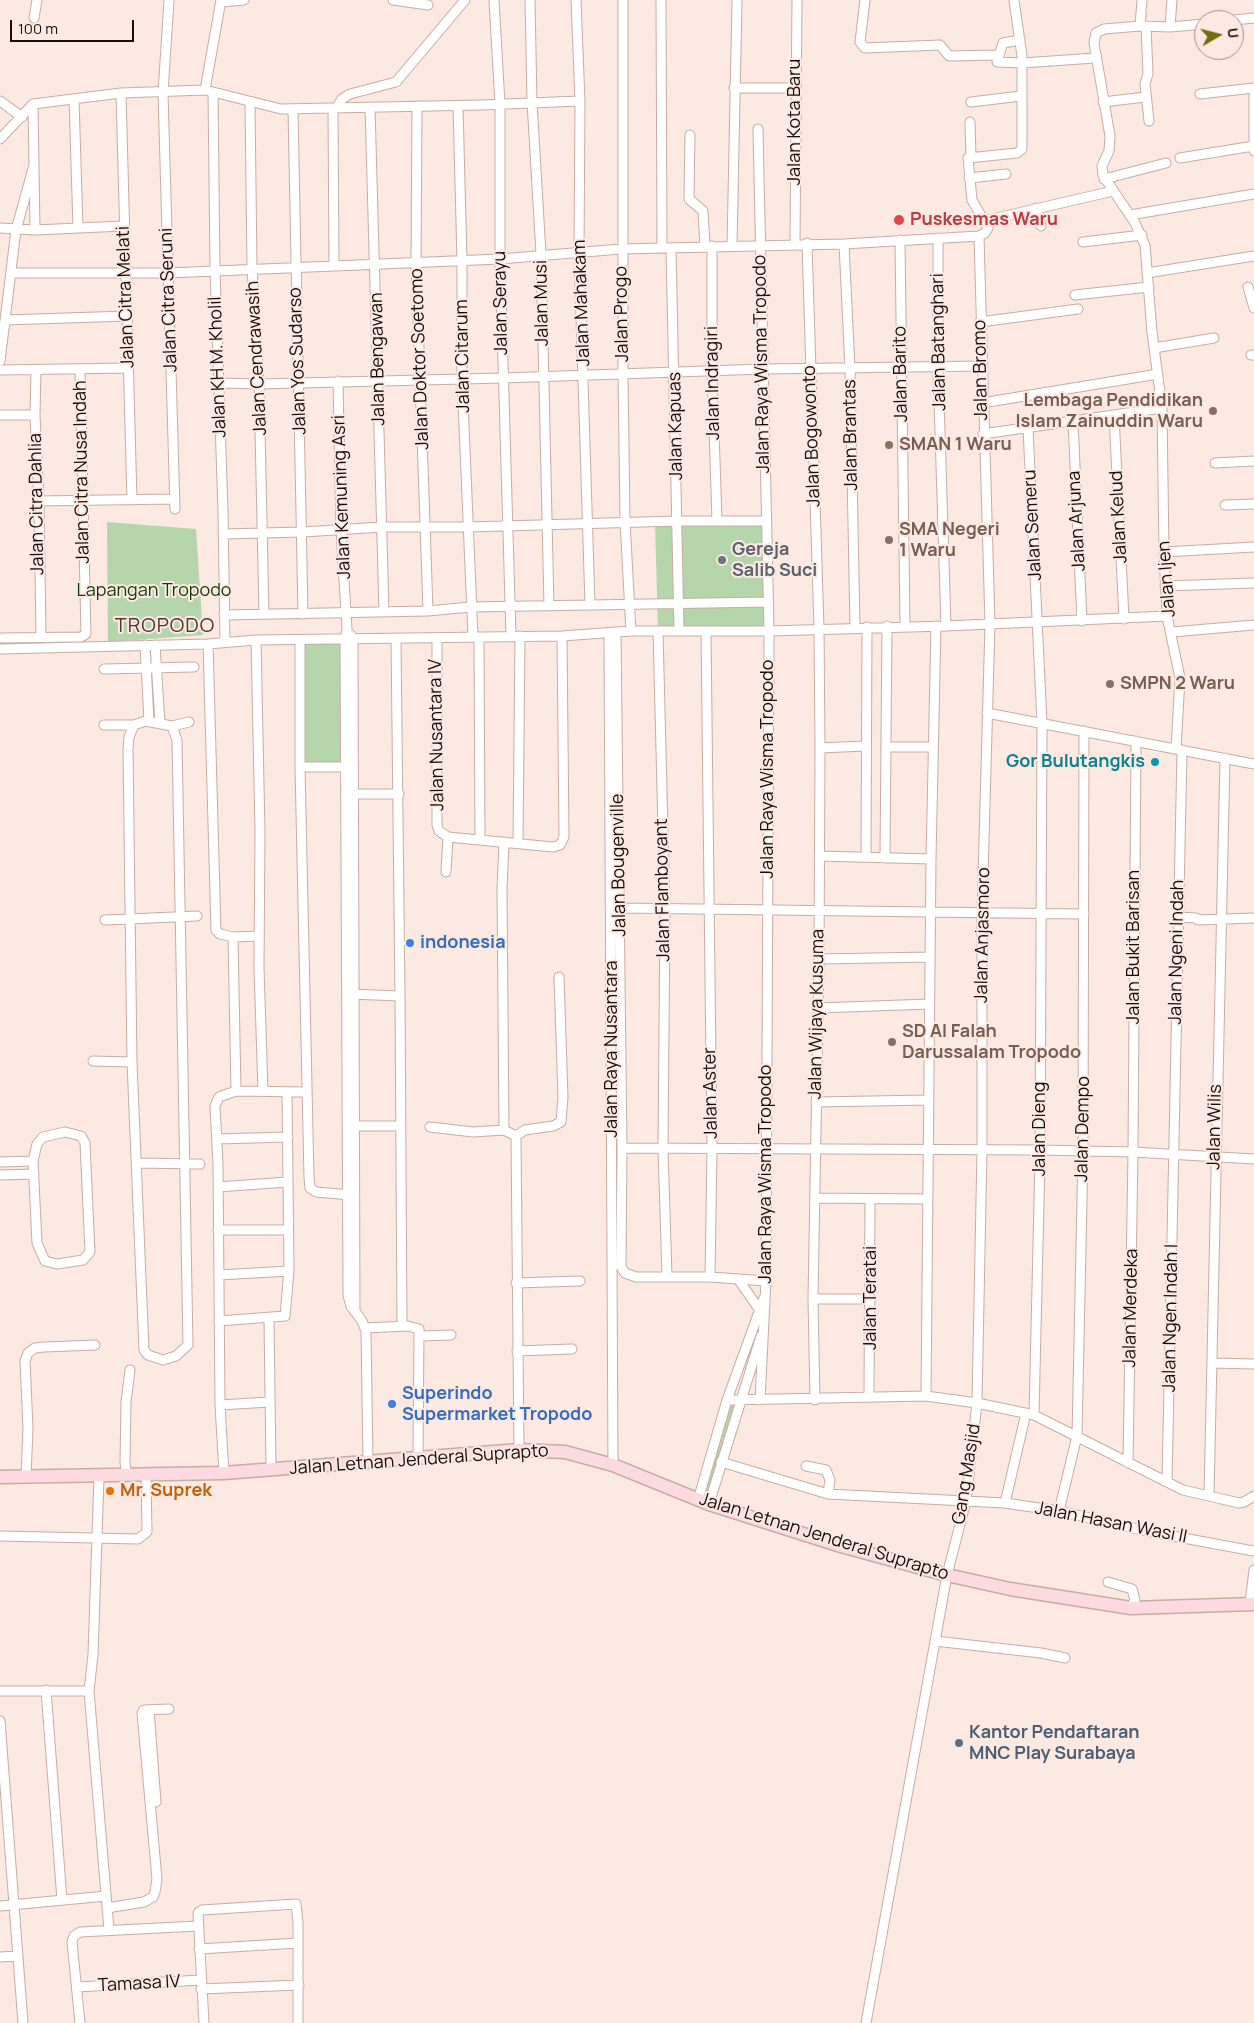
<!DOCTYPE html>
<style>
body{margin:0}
#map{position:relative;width:1254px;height:2023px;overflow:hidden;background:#fbe9e2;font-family:Manrope,sans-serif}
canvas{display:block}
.north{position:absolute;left:1194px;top:10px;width:50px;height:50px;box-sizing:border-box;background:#fbe9e2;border:1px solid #a0918c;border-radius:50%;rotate:82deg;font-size:14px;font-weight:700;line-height:20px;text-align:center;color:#170d0a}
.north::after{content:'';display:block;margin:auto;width:18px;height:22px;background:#726c0a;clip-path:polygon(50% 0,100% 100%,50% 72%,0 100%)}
.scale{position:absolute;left:10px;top:20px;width:124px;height:22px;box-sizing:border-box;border:2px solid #170d0a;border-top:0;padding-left:6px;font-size:15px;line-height:18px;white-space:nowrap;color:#170d0a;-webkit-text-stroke:4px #fbe9e2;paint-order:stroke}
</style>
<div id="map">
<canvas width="1254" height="2023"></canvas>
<div class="north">U</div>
<div class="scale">100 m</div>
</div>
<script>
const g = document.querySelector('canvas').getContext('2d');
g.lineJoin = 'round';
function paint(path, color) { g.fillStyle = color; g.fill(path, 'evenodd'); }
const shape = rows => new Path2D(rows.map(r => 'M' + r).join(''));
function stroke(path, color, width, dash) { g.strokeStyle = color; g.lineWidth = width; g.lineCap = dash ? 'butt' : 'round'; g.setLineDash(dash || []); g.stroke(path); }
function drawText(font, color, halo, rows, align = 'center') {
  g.font = font + ' Manrope,sans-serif'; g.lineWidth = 4; g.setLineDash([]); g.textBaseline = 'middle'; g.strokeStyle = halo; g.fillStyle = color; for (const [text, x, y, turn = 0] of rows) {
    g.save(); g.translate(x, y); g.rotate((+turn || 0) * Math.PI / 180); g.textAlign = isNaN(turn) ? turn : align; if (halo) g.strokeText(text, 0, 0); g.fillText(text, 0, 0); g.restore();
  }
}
paint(shape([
 [655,521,765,521,769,631,658,631],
 [107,522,196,529,203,635,108,642],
 [300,640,345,640,345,767,300,767],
 [740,1399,709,1503,700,1498,727,1401]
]), '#b5d5ab');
const minor = shape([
 [169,0,163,93,175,509],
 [393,0,428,5],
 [494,0,500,104,500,259,511,636],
 [530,0,532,102,541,254,549,606],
 [576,0,580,101,579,253,590,605],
 [623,0,623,373,625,522,631,631],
 [661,0,662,247],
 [865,0,860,42,865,48,940,45,949,56,999,55,1003,43,1020,40],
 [221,2,244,0],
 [34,18,37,0],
 [1234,20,1254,18],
 [1140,26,1142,0],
 [1146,26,1148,74,1145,84,1149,121],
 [1170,27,1172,0],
 [997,62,1022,63,1095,58],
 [734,88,795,88],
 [205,90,221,0],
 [213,92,215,270,223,511,225,642],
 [121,93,132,500],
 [1200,94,1254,88],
 [74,99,78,228],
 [0,101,22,117],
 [971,102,1021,96],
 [1103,102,1145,97],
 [250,103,252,267,259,384,264,614],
 [33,104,121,93,205,90,281,109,481,105,580,101],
 [33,104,35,230],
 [417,106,416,262,428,611],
 [458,106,462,260,462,379,473,637],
 [370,107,384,611],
 [333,108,334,266],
 [336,108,342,99,350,94,396,82,465,0],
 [293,109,303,614],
 [970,122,971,157],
 [758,129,769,631,766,1281,760,1400],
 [690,135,689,199,703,211,705,247],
 [0,139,33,104],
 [1254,151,1254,95],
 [1180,158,1254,146],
 [969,178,1006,174],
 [1104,179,1166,163],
 [1036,208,1041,226],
 [1130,215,1254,194],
 [984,221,1113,191],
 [0,228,35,230,123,226],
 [938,238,938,367,946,626],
 [900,240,905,627],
 [1083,242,1142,235],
 [807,243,819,628,820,748,819,959,813,1299,815,1400],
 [795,244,797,0],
 [844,244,850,369,855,627],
 [712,246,712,371,717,520],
 [732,246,737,0],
 [671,248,679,630],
 [12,273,168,273,500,259,621,249,844,244,979,236,985,233,988,228,972,200,968,158,1017,153,1022,149,1022,56,1014,0],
 [1147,273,1254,256],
 [1248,287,1254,308],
 [1075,295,1149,287],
 [5,320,127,316],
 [980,322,1078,309],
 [1154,348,1214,338],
 [1251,355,1254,355],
 [0,361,16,230,34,165],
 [0,370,128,368],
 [36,370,35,415,39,501,41,637],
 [338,381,341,530,347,629,345,640,348,1295,351,1306,362,1321,366,1331,368,1462],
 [219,383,259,384,503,378,763,369,981,366],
 [982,403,1158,374],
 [0,415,35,415],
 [1114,415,1124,619],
 [1073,421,1082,621],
 [1028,428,1042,723,1040,1159,1034,1415],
 [983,434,1162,408],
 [1215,463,1254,461],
 [39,501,175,499],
 [1225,505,1254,504],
 [223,534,303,532,382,527,468,527,678,521,765,521],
 [1164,552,1254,547],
 [1165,586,1254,583],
 [224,615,428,611,470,607,768,602],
 [658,631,665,909,663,1150,667,1276],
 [706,631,712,1150,710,1277],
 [1172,632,1254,625],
 [616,633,622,1148,621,1267,625,1273,636,1277,710,1277,766,1281],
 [609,634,613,1465],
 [351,635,353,640,355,1312],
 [479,637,480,840],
 [2,638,81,637,86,634,80,369],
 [437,638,437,825,439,831,448,837,553,847,560,845,564,837,562,636],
 [256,640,260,831,259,968,263,1091],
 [300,640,300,767,309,1177,310,1188,316,1192,351,1195],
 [208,644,216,930,220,934,233,937,259,936],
 [145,645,149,721],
 [155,645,160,723],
 [0,649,208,644,256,640,562,636,631,631,769,631,946,626,1167,616],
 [104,669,194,667],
 [987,713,1254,764],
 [104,725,134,725,145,721,172,726,189,722],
 [134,725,129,737,128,749,132,1062,144,1350,148,1355,163,1360,176,1356,188,1345,177,740,172,726],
 [886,747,933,747],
 [820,748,866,746],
 [1176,749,1180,678,1167,616,1164,552,1162,408,1152,332,1145,245,1135,223,1103,175,1102,166,1109,151,1110,136,1094,43,1096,33,1104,29,1140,26,1170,27,1204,24],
 [300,767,345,767],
 [349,794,399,794],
 [518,843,520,636],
 [819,856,931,859,936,626],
 [866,857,867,627],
 [885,858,887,626],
 [446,872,448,837],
 [620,908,1084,914],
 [1177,917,1196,918,1198,920,1254,918],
 [105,920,197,916],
 [233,937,236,1091],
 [819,959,930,957],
 [350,994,400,996,396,638],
 [400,996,402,1326],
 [818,1008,929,1004],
 [93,1061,132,1062],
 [816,1102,928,1100],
 [355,1126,400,1126],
 [430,1127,473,1132,504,1130,516,1136],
 [504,1130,502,888,504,842],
 [65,1132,81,1136,85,1143,90,1252,83,1260,57,1264,45,1261,37,1243,33,1161,37,1144,43,1137,65,1132],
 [516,1136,519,1450],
 [516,1136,525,1130,553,1126,561,1122,563,1097,559,977],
 [217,1139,288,1137],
 [622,1148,1040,1150,1133,1152,1254,1159],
 [0,1162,33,1161],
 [137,1163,200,1164],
 [0,1175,34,1174],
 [218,1187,287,1182],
 [815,1198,926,1199],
 [218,1230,288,1230],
 [219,1275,289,1271],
 [738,1279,759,1309],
 [516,1283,580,1281],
 [813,1299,871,1299],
 [269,1319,271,1469],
 [219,1321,285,1316,289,1271,287,1092],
 [365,1328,408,1326,419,1329,418,1458],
 [420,1336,451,1335],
 [517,1351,572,1349],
 [1212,1363,1254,1364],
 [926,1396,931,859],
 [869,1397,870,1199],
 [727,1400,926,1396,977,1403,1034,1415,1183,1490,1239,1503,1244,1502,1254,1496],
 [220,1405,269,1402],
 [721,1462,828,1494,1005,1503,1059,1511,1151,1532,1254,1551],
 [1128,1463,1133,1152,1136,741],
 [806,1466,826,1470,830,1480,828,1494],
 [224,1473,220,1405,218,1164,215,1106,219,1097,236,1091,307,1092],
 [127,1475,125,1463,126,1402,130,1370],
 [26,1477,28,1428,25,1361,28,1353,35,1348,44,1347,95,1345],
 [99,1477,93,1655,89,1691,109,1930],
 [1167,1482,1182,750],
 [1209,1496,1225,758],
 [698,1500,727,1400,764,1298],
 [1005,1503,1026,1413],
 [709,1504,761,1336],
 [1059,1511,1077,1436,1083,1152,1084,731],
 [0,1536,138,1539,147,1532,146,1475],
 [1108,1582,1132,1589,1135,1600,1131,1608],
 [1250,1603,1254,1570],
 [935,1641,1041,1653,1065,1658],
 [46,1690,62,1900],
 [0,1691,89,1691],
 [149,1710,156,1802],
 [0,1721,23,2023],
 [0,1906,106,1896],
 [107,1908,144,1902,153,1897,155,1892,157,1879,142,1713,144,1710,169,1709],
 [199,1949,298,1943],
 [0,1957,18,1956],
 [77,1987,201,1980],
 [201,1989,299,1985],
 [80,2023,72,1942,74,1936,80,1932,198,1926],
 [204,2023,198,1913,202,1910,296,1904,298,1922,298,2023],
 [866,2023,947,1575,966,1501,977,1403,982,1150,982,913,990,624,979,236]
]);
const secondary = shape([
 [0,1477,224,1473,519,1450,565,1452,613,1465,709,1504,841,1546,947,1575,1010,1589,1131,1608,1254,1604]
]);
stroke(minor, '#c9ada2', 11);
stroke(secondary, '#c9ada2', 15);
stroke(minor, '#fff', 9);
stroke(secondary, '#fddae0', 12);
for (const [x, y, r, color] of [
 [899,220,6,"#e0444e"],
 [1213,411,5,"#8d6e63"],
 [889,445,5,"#8d6e63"],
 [889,540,5,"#8d6e63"],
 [722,560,5,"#6b7280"],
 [1110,684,5,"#8d6e63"],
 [1155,762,5,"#0f9aa8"],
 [410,943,5,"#3f7fe0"],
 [892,1042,5,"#8d6e63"],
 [392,1404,5,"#3f7fe0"],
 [110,1491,5,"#e8710a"],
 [959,1743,5,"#5c6f8a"]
]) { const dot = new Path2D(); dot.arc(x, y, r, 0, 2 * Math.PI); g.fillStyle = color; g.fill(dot); stroke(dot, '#fbe9e2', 2); }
drawText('18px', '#170d0a', '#fbe9e2', [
 ["Jalan Kota Baru",795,122,-90],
 ["Jalan Citra Melati",126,297,-92],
 ["Jalan Citra Seruni",169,300,-92],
 ["Jalan Serayu",501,303,-91],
 ["Jalan Musi",542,303,-91],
 ["Jalan Mahakam",582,303,-92],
 ["Jalan Progo",622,314,-91],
 ["Jalan Batanghari",939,342,-91],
 ["Jalan Citarum",463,356,-91],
 ["Jalan Cendrawasih",257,358,-93],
 ["Jalan Bengawan",378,359,-91],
 ["Jalan Doktor Soetomo",420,359,-92],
 ["Jalan Yos Sudarso",298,361,-92],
 ["Jalan Raya Wisma Tropodo",762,364,-91],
 ["Jalan KH M. Kholil",218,367,-92],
 ["Jalan Bromo",981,370,-91],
 ["Jalan Barito",901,374,-91],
 ["Jalan Indragiri",713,383,-91],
 ["Jalan Kapuas",676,426,-91],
 ["Jalan Brantas",851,435,-91],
 ["Jalan Bogowonto",812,436,-92],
 ["Jalan Citra Nusa Indah",82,472,-91],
 ["Jalan Kemuning Asri",342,497,-92],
 ["Jalan Citra Dahlia",37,504,-91],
 ["Jalan Kelud",1119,517,-93],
 ["Jalan Arjuna",1077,521,-93],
 ["Jalan Semeru",1033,525,-93],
 ["Jalan Ijen",1167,579,-94],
 ["Jalan Nusantara IV",437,735,-91],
 ["Jalan Raya Wisma Tropodo",768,769,-90],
 ["Jalan Bougenville",619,865,-91],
 ["Jalan Flamboyant",663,890,-91],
 ["Jalan Anjasmoro",983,935,-89],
 ["Jalan Bukit Barisan",1134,947,-90],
 ["Jalan Ngeni Indah",1177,952,-89],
 ["Jalan Wijaya Kusuma",817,1014,-89],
 ["Jalan Raya Nusantara",612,1049,-90],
 ["Jalan Aster",711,1093,-91],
 ["Jalan Wilis",1215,1127,-89],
 ["Jalan Dieng",1040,1129,-90],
 ["Jalan Dempo",1083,1129,-89],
 ["Jalan Raya Wisma Tropodo",766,1174,-90],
 ["Jalan Teratai",871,1298,-90],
 ["Jalan Merdeka",1131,1308,-89],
 ["Jalan Ngen Indah I",1171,1318,-89],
 ["Jalan Letnan Jenderal Suprapto",419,1460,-4],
 ["Gang Masjid",967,1474,-81],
 ["Jalan Hasan Wasi II",1111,1523,11],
 ["Jalan Letnan Jenderal Suprapto",824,1537,17],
 ["Tamasa IV",139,1984,-3]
]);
drawText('bold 18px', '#be3a42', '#fbe9e2', [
 ["Puskesmas Waru",910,220]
], 'left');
drawText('bold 18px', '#785e54', '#fbe9e2', [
 ["Lembaga Pendidikan",1203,401,"right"],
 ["Islam Zainuddin Waru",1203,422,"right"],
 ["SMAN 1 Waru",899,445],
 ["SMA Negeri",899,530],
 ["1 Waru",899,551],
 ["SMPN 2 Waru",1120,684],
 ["SD Al Falah",902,1032],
 ["Darussalam Tropodo",902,1053]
], 'left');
drawText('bold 18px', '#5b616d', '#fbe9e2', [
 ["Gereja",732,550],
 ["Salib Suci",732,571]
], 'left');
drawText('18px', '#153906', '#fbe9e2', [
 ["Lapangan Tropodo",154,591]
]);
drawText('bold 18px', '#0d838f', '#fbe9e2', [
 ["Gor Bulutangkis",1145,762]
], 'right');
drawText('bold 18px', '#366cbe', '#fbe9e2', [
 ["indonesia",420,943],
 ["Superindo",402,1394],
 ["Supermarket Tropodo",402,1415]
], 'left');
drawText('bold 18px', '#c56008', '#fbe9e2', [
 ["Mr. Suprek",120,1491]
], 'left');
drawText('bold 18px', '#4e5e75', '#fbe9e2', [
 ["Kantor Pendaftaran",969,1733],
 ["MNC Play Surabaya",969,1754]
], 'left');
g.letterSpacing = '1px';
drawText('20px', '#50382f', '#fbe9e2', [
 ["TROPODO",165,626]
]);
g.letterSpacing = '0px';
</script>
